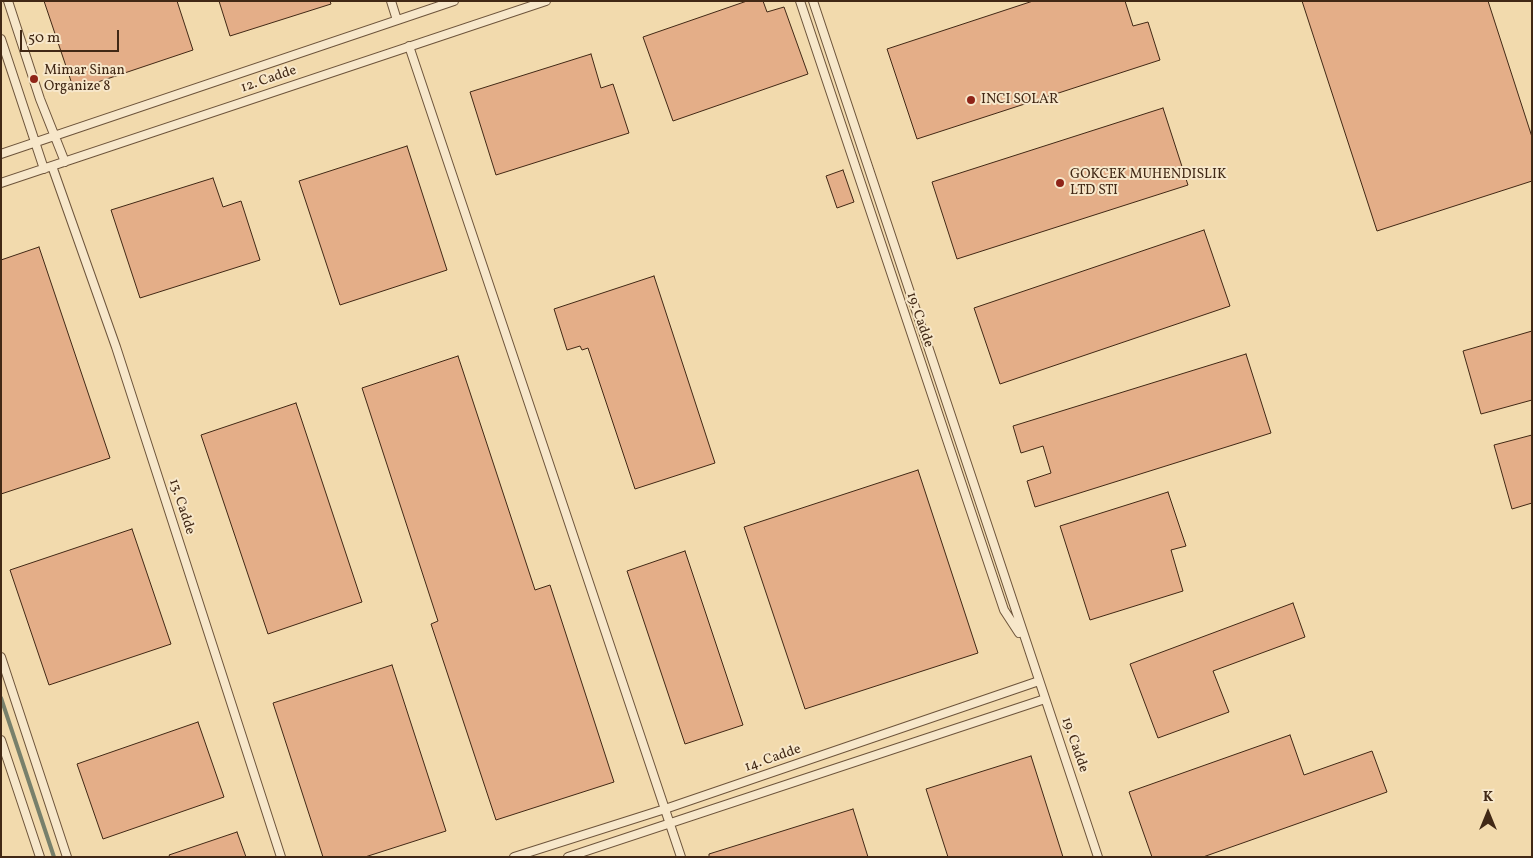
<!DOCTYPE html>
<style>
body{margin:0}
#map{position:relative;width:1533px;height:858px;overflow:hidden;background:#f2daad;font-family:Vollkorn,serif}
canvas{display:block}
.frame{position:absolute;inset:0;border:2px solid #412815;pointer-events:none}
.north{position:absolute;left:1463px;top:788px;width:50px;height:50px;-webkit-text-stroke:4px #f7e7ca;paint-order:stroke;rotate:0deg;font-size:14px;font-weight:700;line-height:20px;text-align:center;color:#412815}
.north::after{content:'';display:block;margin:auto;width:18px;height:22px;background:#412815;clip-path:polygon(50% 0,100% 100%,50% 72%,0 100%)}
.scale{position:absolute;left:20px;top:30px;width:99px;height:22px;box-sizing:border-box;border:2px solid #412815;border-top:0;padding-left:6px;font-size:15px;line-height:18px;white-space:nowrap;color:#412815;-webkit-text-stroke:4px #f7e7ca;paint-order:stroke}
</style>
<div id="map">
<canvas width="1533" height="858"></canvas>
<div class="frame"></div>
<div class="north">K</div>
<div class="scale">50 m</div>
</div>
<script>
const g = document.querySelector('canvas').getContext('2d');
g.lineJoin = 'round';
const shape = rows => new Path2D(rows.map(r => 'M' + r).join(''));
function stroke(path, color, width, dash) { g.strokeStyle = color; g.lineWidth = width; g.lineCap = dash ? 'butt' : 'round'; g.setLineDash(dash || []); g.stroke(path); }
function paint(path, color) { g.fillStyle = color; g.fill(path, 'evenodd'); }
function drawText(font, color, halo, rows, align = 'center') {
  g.font = font + ' Vollkorn,serif'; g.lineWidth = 4; g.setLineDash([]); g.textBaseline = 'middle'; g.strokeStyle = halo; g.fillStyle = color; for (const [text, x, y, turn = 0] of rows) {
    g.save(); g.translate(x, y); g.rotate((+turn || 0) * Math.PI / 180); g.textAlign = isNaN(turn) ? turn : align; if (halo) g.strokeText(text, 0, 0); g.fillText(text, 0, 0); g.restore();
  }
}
stroke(shape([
 [1,698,54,857]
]), '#78806b', 4);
const building = shape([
 [44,1,177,1,193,50,74,90,44,1],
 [219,1,330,1,331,4,230,36,219,1],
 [747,1,763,1,767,12,784,7,808,74,673,121,643,37,747,1],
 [1033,1,1125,1,1133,26,1148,22,1160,60,917,139,887,49,1033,1],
 [1302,1,1488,1,1532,137,1532,181,1377,231,1302,1],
 [591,54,601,88,613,84,629,133,496,175,470,92,591,54],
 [1163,108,1188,185,957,259,932,182,1163,108],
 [407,146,447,270,340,305,299,181,407,146],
 [843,170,854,202,837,208,826,176,843,170],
 [213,178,223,207,241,201,260,260,140,298,111,210,213,178],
 [1204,230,1230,306,1000,384,974,308,1204,230],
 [39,247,110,458,1,494,1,260,39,247],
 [654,276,715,463,635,489,588,348,582,350,580,346,567,350,554,309,654,276],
 [1532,331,1532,400,1481,414,1463,351,1532,331],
 [1246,354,1271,433,1035,507,1027,481,1051,473,1043,446,1021,453,1013,426,1246,354],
 [458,356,535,590,550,585,614,782,496,820,431,624,438,621,362,388,458,356],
 [296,403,362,602,268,634,201,435,296,403],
 [1532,435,1532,503,1512,509,1494,445,1532,435],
 [918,470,978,653,805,709,744,527,918,470],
 [1168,492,1186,546,1171,550,1183,591,1090,620,1060,526,1168,492],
 [132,529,171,644,49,685,10,570,132,529],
 [685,551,743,725,685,744,627,571,685,551],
 [1293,603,1305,637,1213,671,1229,712,1158,738,1130,664,1293,603],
 [392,665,446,831,365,857,323,857,273,703,392,665],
 [198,722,224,797,103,839,77,764,198,722],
 [1290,735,1304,775,1372,751,1387,792,1203,857,1152,857,1129,792,1290,735],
 [1031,756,1063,857,948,857,926,789,1031,756],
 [853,809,868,857,709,857,709,854,853,809],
 [237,832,246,857,170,857,169,855,237,832]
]);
paint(building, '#e4ae88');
stroke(building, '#412815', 1);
const lane = shape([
 [8,1,40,99,65,162],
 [391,1,397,20],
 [800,1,1004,610,1019,633],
 [813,1,1098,857],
 [1,39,44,169],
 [409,46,681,857],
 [1,154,454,1],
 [52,166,116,347,281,857],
 [1,183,546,1],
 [1,657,67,857],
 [1,740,40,857],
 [514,857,665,809,1039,681],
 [568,857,1045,699]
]);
stroke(lane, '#6d543b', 10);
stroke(lane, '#f7e7ca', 8);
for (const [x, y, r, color] of [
 [34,79,5,"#8f2418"],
 [971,100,5,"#8f2418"],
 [1060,183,5,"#8f2418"]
]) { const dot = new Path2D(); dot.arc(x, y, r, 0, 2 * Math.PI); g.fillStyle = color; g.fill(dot); stroke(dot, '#f7e7ca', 2); }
drawText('14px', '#412815', '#f7e7ca', [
 ["Mimar Sinan",44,71],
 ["Organize 8",44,87],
 ["INCI SOLAR",981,100],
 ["GOKCEK MUHENDISLIK",1070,175],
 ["LTD STI",1070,191]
], 'left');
drawText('14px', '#412815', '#f7e7ca', [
 ["12. Cadde",269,80,-19],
 ["19. Cadde",919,320,71],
 ["13. Cadde",181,507,72],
 ["19. Cadde",1074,745,71],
 ["14. Cadde",773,759,-19]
]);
</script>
